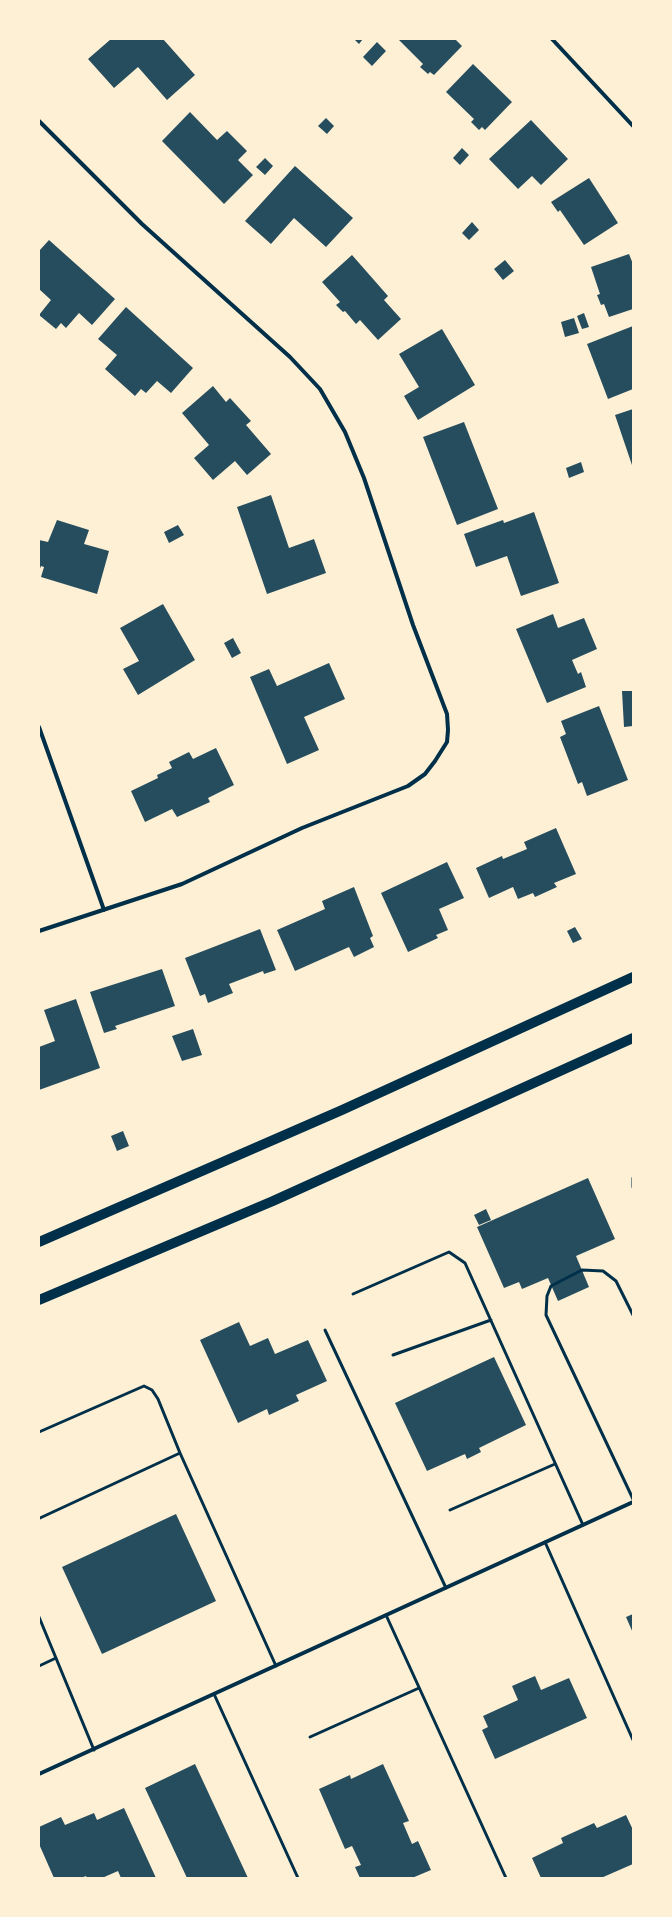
<!DOCTYPE html>
<style>
body{margin:0}
#map{position:relative;width:672px;height:1917px;overflow:hidden;background:#fdf0d5;font-family:Cabin,sans-serif}
canvas{display:block}
.frame{position:absolute;inset:0;border:40px solid #fdf0d5;pointer-events:none}
</style>
<div id="map">
<canvas width="672" height="1917"></canvas>
<div class="frame"></div>
</div>
<script>
const g = document.querySelector('canvas').getContext('2d');
g.lineJoin = 'round';
function paint(path, color) { g.fillStyle = color; g.fill(path, 'evenodd'); }
const shape = rows => new Path2D(rows.map(r => 'M' + r).join(''));
function stroke(path, color, width, dash) { g.strokeStyle = color; g.lineWidth = width; g.lineCap = dash ? 'butt' : 'round'; g.setLineDash(dash || []); g.stroke(path); }
paint(shape([
 [111,39,163,39,195,75,167,100,138,67,114,88,88,59],
 [354,39,363,39,359,44],
 [398,39,455,39,462,46,434,75,430,72,428,74,420,67,423,64],
 [377,42,386,51,372,66,363,57],
 [473,64,512,102,485,130,482,127,479,130,471,122,474,119,446,92],
 [190,112,217,140,227,131,247,151,238,160,253,175,224,204,162,141],
 [326,118,334,126,327,134,318,126],
 [531,120,568,159,541,185,532,176,518,189,489,159],
 [462,148,469,155,460,165,453,158],
 [265,158,273,166,265,175,256,167],
 [295,166,353,218,326,247,294,218,271,244,245,221],
 [589,178,618,223,584,245,560,210,558,212,551,202],
 [472,222,479,230,469,240,462,233],
 [49,240,115,299,92,325,79,313,66,328,61,323,56,329,39,315,51,300,39,289,39,251],
 [629,254,633,264,633,309,609,317,604,304,601,305,597,295,600,294,591,267],
 [352,255,388,296,384,300,401,319,378,340,360,320,356,324,345,311,343,312,336,305,340,302,322,282],
 [505,260,514,271,503,280,494,269],
 [126,307,193,368,171,393,157,381,146,393,141,389,135,396,105,369,117,355,98,339],
 [584,313,589,327,582,329,577,316],
 [574,318,579,333,565,337,561,322],
 [633,326,633,389,608,399,587,344],
 [442,329,475,385,418,420,404,396,419,387,399,354],
 [213,386,226,402,230,398,251,421,246,425,271,454,247,475,235,461,213,480,194,458,209,445,182,413],
 [633,409,633,468,615,415],
 [464,422,498,509,457,525,423,437],
 [581,462,584,472,569,478,566,468],
 [271,495,289,548,314,539,326,573,267,594,237,507],
 [534,512,559,583,521,596,507,556,476,567,464,534,503,520,504,523],
 [57,520,89,530,84,544,109,551,97,594,41,577,44,567,41,566,39,571,39,540,48,542],
 [178,525,184,535,169,543,164,532],
 [163,604,195,660,138,695,123,669,139,661,120,628],
 [553,614,558,628,584,618,597,649,572,660,578,674,581,672,586,687,547,703,516,629],
 [233,638,241,653,232,658,224,643],
 [329,663,345,699,304,717,319,750,287,764,250,677,269,669,277,686],
 [622,691,633,691,633,726,624,727],
 [599,706,628,780,587,796,582,782,578,784,560,737,566,734,561,721],
 [216,748,234,785,208,798,210,802,177,817,172,809,145,822,131,791,158,778,157,775,172,768,169,762,189,752,193,759],
 [556,828,576,874,554,883,557,887,535,897,533,893,518,899,513,887,489,898,476,868,502,856,503,859,527,849,524,842],
 [447,862,464,898,439,909,448,930,436,935,438,938,408,952,381,893],
 [354,887,373,936,370,938,374,947,354,957,349,947,295,971,277,930,325,909,322,901],
 [575,927,582,939,573,943,567,931],
 [260,929,276,970,264,974,263,971,229,984,233,993,208,1003,205,994,200,996,185,958],
 [162,969,175,1006,115,1026,117,1029,104,1033,90,992],
 [76,999,100,1068,39,1090,39,1047,55,1041,44,1010],
 [193,1029,202,1055,182,1061,172,1036],
 [123,1131,129,1146,117,1151,111,1136],
 [588,1178,615,1239,576,1256,589,1287,558,1301,548,1278,522,1289,519,1282,504,1288,477,1227],
 [486,1209,491,1220,479,1225,474,1215],
 [239,1322,250,1346,268,1338,275,1354,308,1340,327,1381,296,1395,299,1401,269,1415,267,1409,238,1423,200,1340],
 [494,1357,526,1425,479,1448,481,1452,467,1459,465,1454,427,1471,395,1403],
 [176,1514,216,1601,102,1654,62,1567],
 [633,1614,633,1633,626,1617],
 [535,1676,541,1690,569,1678,587,1718,495,1759,482,1730,488,1727,483,1716,518,1700,512,1686],
 [195,1764,248,1878,187,1878,145,1788],
 [383,1764,409,1821,403,1823,412,1844,418,1841,431,1870,412,1878,360,1878,355,1867,361,1865,352,1846,345,1849,319,1789,350,1775,351,1779],
 [124,1808,156,1878,121,1878,118,1871,102,1878,87,1878,86,1876,81,1878,54,1878,39,1844,39,1827,61,1817,65,1825,94,1813,97,1820],
 [626,1815,633,1830,633,1864,601,1878,541,1878,532,1858,563,1843,561,1838,594,1823,597,1828]
]), '#264d5e');
stroke(shape([
 [633,1178,633,1187],
 [353,1294,449,1252,465,1263,583,1525],
 [633,1315,616,1281,603,1271,582,1270,551,1286,547,1296,546,1315,633,1499],
 [325,1330,446,1588],
 [393,1355,491,1320],
 [39,1432,144,1386,152,1390,158,1399,180,1453],
 [450,1510,555,1464],
 [40,1518,180,1453,276,1666],
 [545,1542,633,1740],
 [386,1615,506,1878],
 [39,1617,94,1750],
 [39,1666,56,1658],
 [214,1694,298,1878],
 [310,1737,419,1688]
]), '#003049', 3);
stroke(shape([
 [552,39,633,126],
 [39,121,142,224,290,357,320,389,345,432,364,478,413,625,447,714,448,730,447,742,435,761,425,774,408,786,302,828,182,884,39,931],
 [39,727,104,910],
 [39,1774,633,1502]
]), '#003049', 4);
stroke(shape([
 [39,1242,342,1110,633,977],
 [39,1300,273,1201,633,1038]
]), '#003049', 10);
</script>
